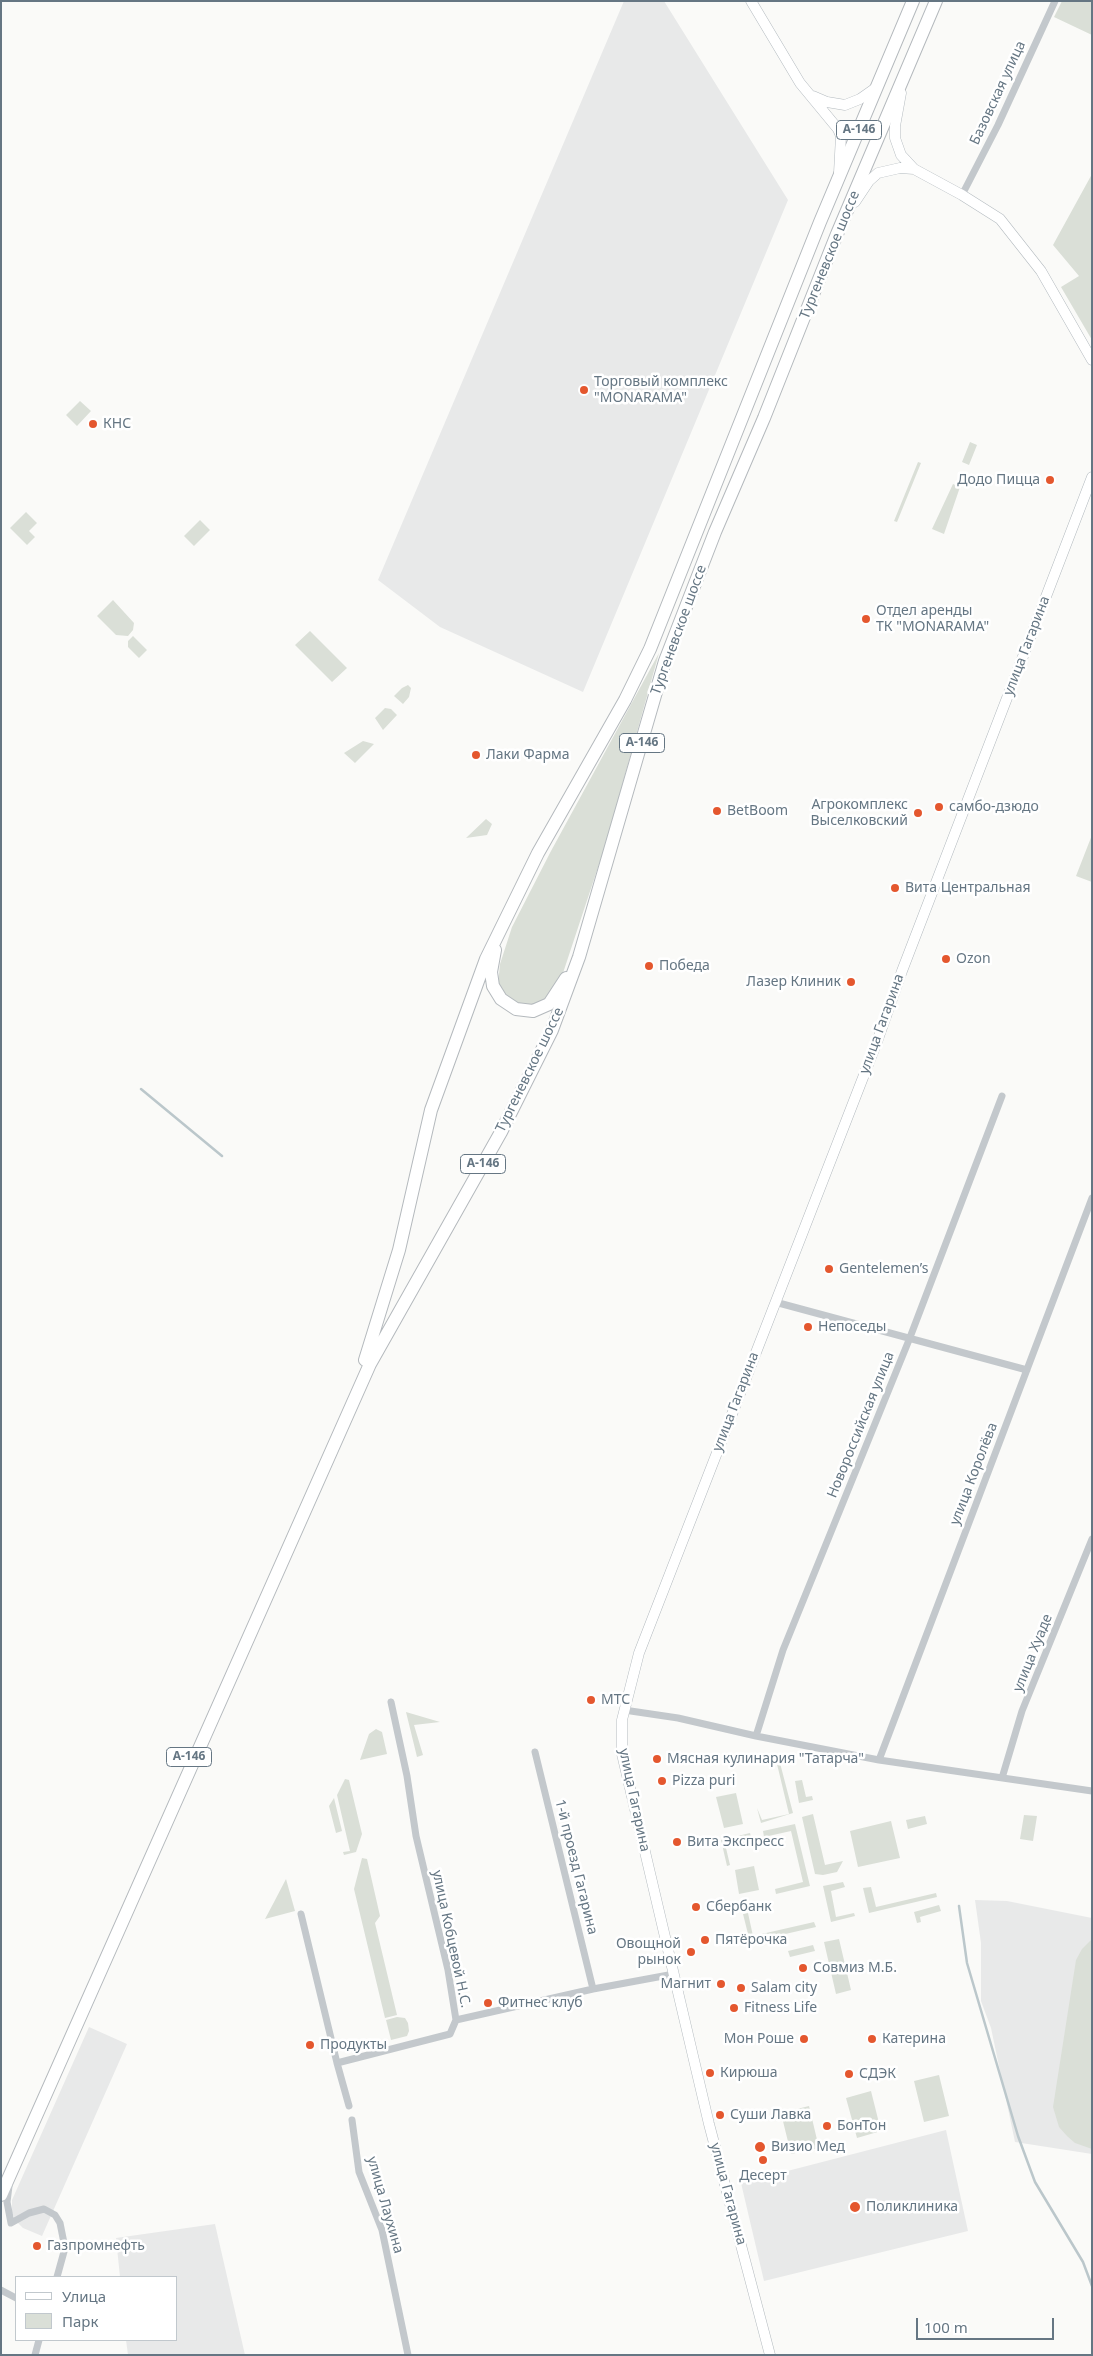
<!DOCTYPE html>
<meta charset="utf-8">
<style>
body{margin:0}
#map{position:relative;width:1093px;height:2356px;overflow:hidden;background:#fafaf8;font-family:"Noto Sans",sans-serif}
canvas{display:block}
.frame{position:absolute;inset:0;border:2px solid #657683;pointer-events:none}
.legend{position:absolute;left:15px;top:2276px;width:162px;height:65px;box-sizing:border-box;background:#fff;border:1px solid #c1c8cd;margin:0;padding:6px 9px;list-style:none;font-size:15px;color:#657683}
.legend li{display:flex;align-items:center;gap:10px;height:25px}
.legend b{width:25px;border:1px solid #c1c8cd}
.scale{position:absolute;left:916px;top:2318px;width:138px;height:22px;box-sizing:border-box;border:2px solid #657683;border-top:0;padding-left:6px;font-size:15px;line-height:18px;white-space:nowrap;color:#657683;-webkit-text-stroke:4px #fff;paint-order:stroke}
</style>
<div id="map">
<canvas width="1093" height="2356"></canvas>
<div class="frame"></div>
<ul class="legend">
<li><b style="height:6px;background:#fff"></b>Улица</li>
<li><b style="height:14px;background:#dadfd7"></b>Парк</li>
</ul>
<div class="scale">100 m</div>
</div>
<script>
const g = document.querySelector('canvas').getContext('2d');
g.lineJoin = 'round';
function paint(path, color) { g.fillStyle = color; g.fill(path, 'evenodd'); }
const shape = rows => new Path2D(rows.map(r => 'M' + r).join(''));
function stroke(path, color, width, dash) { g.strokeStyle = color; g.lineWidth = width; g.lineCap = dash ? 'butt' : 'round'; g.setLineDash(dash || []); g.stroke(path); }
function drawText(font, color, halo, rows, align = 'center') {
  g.font = font + ' "Noto Sans",sans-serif'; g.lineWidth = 5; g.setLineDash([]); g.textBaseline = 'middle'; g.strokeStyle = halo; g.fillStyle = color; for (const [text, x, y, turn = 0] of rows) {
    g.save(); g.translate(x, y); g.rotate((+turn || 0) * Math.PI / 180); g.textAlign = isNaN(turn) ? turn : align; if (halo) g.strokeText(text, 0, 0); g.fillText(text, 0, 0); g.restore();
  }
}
paint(shape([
 [624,1,664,1,788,200,583,692,440,627,378,580],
 [975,1900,1007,1901,1092,1918,1092,2154,1015,2142,991,2028,981,2001,981,1943],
 [89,2027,127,2044,42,2236,23,2228,17,2222,12,2213,12,2200],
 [946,2130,968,2231,764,2281,741,2183],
 [215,2224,245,2355,128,2355,126,2340,176,2340,176,2277,120,2277,116,2238]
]), '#e8e9e9');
paint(shape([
 [1062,1,1092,1,1092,35,1054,17],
 [1092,174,1092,340,1061,287,1079,276,1053,245],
 [80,401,91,411,77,426,66,415],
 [970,442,977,445,969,465,962,462],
 [918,462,921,463,897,522,894,521],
 [953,484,960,487,944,534,932,529],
 [26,512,37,523,29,531,35,537,27,545,10,528],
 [200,520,210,530,194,546,184,536],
 [113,600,134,623,133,630,128,636,116,635,97,616],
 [310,631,347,668,332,682,295,645],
 [133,636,147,650,139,658,128,647,128,641],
 [659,653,606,843,563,973,544,1000,532,1006,517,1005,504,996,498,984,500,964,512,927,551,851],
 [408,685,411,688,409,697,403,704,394,696,402,688],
 [385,708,391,709,397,715,383,730,375,718],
 [363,741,374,744,355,763,344,753],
 [486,819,492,824,487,835,466,838],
 [1092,835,1092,882,1076,876],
 [406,1712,440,1722,414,1725,423,1755,417,1757],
 [376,1729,382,1732,387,1754,360,1760,369,1734],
 [780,1763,793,1813,761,1823,757,1808,762,1820,789,1814,777,1764],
 [345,1779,349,1780,362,1834,356,1852,344,1855,343,1852,350,1851,337,1795],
 [802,1780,806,1797,812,1796,813,1800,799,1803,795,1781],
 [736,1793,743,1824,724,1828,716,1797],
 [334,1798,342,1831,336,1833,329,1806],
 [813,1814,825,1865,843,1861,837,1872,823,1875,815,1874,802,1817],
 [1024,1815,1037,1816,1033,1841,1020,1839],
 [925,1816,927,1824,908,1829,906,1820],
 [891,1821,900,1858,858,1867,850,1831],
 [795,1824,810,1886,776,1894,775,1889,803,1882,791,1831,764,1837,763,1831],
 [750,1833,752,1841,726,1848,730,1865,727,1866,721,1840],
 [362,1858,367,1859,380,1916,375,1923,397,2015,385,2018,354,1889],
 [754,1866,759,1890,739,1894,735,1870],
 [286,1879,295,1911,265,1919,273,1904],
 [843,1882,845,1887,831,1891,836,1917,854,1913,855,1916,831,1922,823,1886],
 [871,1887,876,1907,936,1893,937,1897,869,1913,863,1888],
 [939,1905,941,1911,920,1917,921,1922,917,1923,914,1912],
 [748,1913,753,1936,814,1922,816,1927,750,1942,743,1914],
 [839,1939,851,1990,836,1994,824,1942],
 [1092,1939,1092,2149,1075,2143,1067,2136,1059,2127,1053,2107,1076,1960,1082,1949],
 [813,1945,815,1951,790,1957,788,1951],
 [397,2017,405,2018,408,2023,409,2031,407,2036,391,2040,386,2020],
 [939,2075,949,2116,924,2122,914,2081],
 [871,2091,881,2131,857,2138,846,2098],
 [809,2106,819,2148,791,2154,781,2113]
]), '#dadfd7');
stroke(shape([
 [141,1089,222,1156],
 [959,1906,967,1963,1018,2136,1035,2182,1083,2262,1092,2286]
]), '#bbc7cb', 2.5);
const secondary = shape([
 [751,1,800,83,838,129,841,136,839,173],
 [901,93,895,126,895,138,901,155,914,169,962,195,1000,219,1041,271,1092,360],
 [813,96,827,102,845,105,860,99,877,87],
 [855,202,869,181,878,173,900,168,914,169],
 [770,2355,709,2124,622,1754,622,1720,639,1653,878,1039,902,971,1092,477]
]);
const highway = shape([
 [495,950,491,972,493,986,501,999,516,1009,533,1011,549,1004,566,978],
 [365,1360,399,1250,431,1110,486,959,538,853,625,700,650,649,820,222,913,1],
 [1,2195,370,1364,501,1132,552,1030,579,957,665,661,715,532,764,418,837,234,936,1]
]);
stroke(secondary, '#b3babf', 11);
stroke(highway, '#b4b9bd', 14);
stroke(shape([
 [962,195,998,125,1055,1],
 [775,1302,1027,1370],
 [624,1710,678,1718,756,1736,879,1760,1092,1791],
 [756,1736,783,1650,909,1340,1002,1096],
 [535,1752,593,1989],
 [879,1760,1092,1198],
 [1002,1778,1022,1711,1092,1539],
 [301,1914,337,2063,450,2034,456,2020,448,1970,416,1836,407,1776,391,1702],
 [456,2020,593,1989,674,1974],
 [337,2063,349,2106],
 [352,2120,359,2172,382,2230,408,2355],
 [9,2186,7,2202,11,2223,29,2213,44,2209,55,2215,60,2223,65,2248,57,2277],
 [1,2290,16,2298],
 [35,2355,39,2340]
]), '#c3c8cc', 7);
stroke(secondary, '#fff', 10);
stroke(highway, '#fff', 12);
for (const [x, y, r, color] of [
 [584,390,5,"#e4572e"],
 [93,424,5,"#e4572e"],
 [1050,480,5,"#e4572e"],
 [866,619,5,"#e4572e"],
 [476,755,5,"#e4572e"],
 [939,807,5,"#e4572e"],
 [717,811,5,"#e4572e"],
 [918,813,5,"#e4572e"],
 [895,888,5,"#e4572e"],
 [946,959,5,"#e4572e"],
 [649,966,5,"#e4572e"],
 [851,982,5,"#e4572e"],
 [829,1269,5,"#e4572e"],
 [808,1327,5,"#e4572e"],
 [591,1700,5,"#e4572e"],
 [657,1759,5,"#e4572e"],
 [662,1781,5,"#e4572e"],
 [677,1842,5,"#e4572e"],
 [696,1907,5,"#e4572e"],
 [705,1940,5,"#e4572e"],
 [691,1952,5,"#e4572e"],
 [803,1968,5,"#e4572e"],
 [721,1984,5,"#e4572e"],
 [741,1988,5,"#e4572e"],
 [488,2003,5,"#e4572e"],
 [734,2008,5,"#e4572e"],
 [804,2039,5,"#e4572e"],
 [872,2039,5,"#e4572e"],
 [310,2045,5,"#e4572e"],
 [710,2073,5,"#e4572e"],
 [849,2074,5,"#e4572e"],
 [720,2115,5,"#e4572e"],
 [827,2126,5,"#e4572e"],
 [760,2147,6,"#e4572e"],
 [763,2160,5,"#e4572e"],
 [855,2207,6,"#e4572e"],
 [37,2246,5,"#e4572e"]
]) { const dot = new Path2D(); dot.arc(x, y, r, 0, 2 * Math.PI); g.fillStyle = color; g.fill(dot); stroke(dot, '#fff', 2); }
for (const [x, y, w] of [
 [859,130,45],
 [642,743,45],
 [483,1164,45],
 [189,1757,45]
]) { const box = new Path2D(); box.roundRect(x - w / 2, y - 9.5, w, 19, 4); g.fillStyle = '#fff'; g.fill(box); stroke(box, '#657683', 1); }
drawText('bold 12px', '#657683', null, [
 ["А-146",859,130],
 ["А-146",642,743],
 ["А-146",483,1164],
 ["А-146",189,1757]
]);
drawText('14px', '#657683', '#fff', [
 ["Базовская улица",998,93,-65],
 ["Тургеневское шоссе",830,255,-68],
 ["Тургеневское шоссе",679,630,-70],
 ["улица Гагарина",1027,646,-69],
 ["улица Гагарина",882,1024,-70],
 ["Тургеневское шоссе",530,1070,-64],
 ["улица Гагарина",736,1402,-69],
 ["Новороссийская улица",861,1425,-68],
 ["улица Королёва",974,1474,-69],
 ["улица Хуаде",1033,1653,-68],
 ["улица Гагарина",634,1800,78],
 ["1-й проезд Гагарина",576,1867,76],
 ["улица Кобцевой Н.С.",451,1939,78],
 ["улица Гагарина",728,2194,75],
 ["улица Лаухина",385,2205,74]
]);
drawText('14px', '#657683', '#fff', [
 ["Торговый комплекс",594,382],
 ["\"MONARAMA\"",594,398],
 ["КНС",103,424],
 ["Додо Пицца",1040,480,"right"],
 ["Отдел аренды",876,611],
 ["ТК \"MONARAMA\"",876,627],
 ["Лаки Фарма",486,755],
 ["Агрокомплекс",908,805,"right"],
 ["Выселковский",908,821,"right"],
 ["самбо-дзюдо",949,807],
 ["BetBoom",727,811],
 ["Вита Центральная",905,888],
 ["Ozon",956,959],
 ["Победа",659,966],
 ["Лазер Клиник",841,982,"right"],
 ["Gentelemen’s",839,1269],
 ["Непоседы",818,1327],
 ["МТС",601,1700],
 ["Мясная кулинария \"Татарча\"",667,1759],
 ["Pizza puri",672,1781],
 ["Вита Экспресс",687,1842],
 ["Сбербанк",706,1907],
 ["Пятёрочка",715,1940],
 ["Овощной",681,1944,"right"],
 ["рынок",681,1960,"right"],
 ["Совмиз М.Б.",813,1968],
 ["Магнит",711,1984,"right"],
 ["Salam city",751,1988],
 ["Фитнес клуб",498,2003],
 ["Fitness Life",744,2008],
 ["Мон Роше",794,2039,"right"],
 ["Катерина",882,2039],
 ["Продукты",320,2045],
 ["Кирюша",720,2073],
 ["СДЭК",859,2074],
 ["Суши Лавка",730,2115],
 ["БонТон",837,2126],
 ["Визио Мед",771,2147],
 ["Десерт",763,2176,"center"],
 ["Поликлиника",866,2207],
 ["Газпромнефть",47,2246]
], 'left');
</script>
